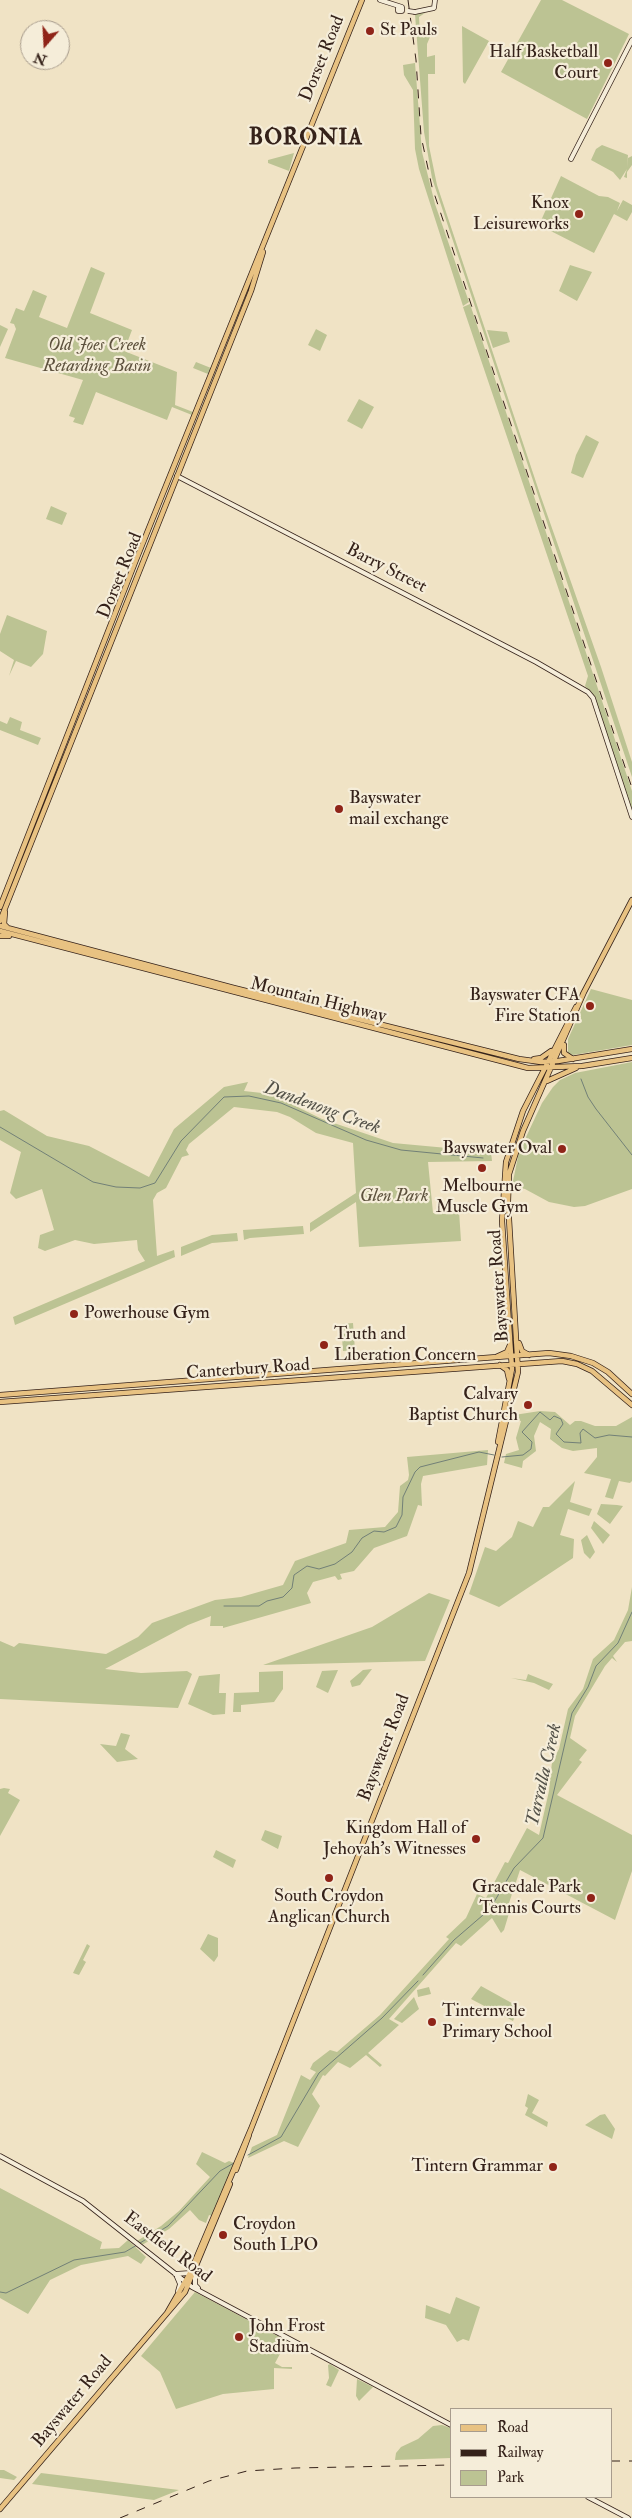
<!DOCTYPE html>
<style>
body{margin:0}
#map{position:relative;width:632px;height:2518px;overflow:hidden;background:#f0e3c5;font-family:"IM FELL Double Pica",serif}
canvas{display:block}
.legend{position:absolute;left:450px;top:2408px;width:162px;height:90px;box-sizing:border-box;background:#f5edd9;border:1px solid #a89c8d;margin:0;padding:6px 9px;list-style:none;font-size:15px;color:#35221a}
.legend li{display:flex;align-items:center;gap:10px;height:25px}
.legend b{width:25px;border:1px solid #a89c8d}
.north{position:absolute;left:20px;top:20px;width:50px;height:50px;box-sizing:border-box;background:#f5edd9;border:1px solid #a89c8d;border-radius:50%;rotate:199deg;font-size:14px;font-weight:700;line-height:20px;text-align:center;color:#35221a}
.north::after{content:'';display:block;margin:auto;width:18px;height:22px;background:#8f2418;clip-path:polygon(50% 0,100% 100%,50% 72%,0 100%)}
</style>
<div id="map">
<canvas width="632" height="2518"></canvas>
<ul class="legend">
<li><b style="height:6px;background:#e8c282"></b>Road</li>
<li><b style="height:6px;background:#35221a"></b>Railway</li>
<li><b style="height:14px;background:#bcc393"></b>Park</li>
</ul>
<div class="north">N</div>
</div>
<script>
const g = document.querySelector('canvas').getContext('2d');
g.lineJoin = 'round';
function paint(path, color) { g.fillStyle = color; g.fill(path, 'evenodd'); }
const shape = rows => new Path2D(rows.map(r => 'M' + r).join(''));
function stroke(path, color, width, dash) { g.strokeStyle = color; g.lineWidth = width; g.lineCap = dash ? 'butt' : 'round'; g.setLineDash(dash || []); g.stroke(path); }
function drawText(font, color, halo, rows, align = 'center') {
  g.font = font + ' "IM FELL Double Pica",serif'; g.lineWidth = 4.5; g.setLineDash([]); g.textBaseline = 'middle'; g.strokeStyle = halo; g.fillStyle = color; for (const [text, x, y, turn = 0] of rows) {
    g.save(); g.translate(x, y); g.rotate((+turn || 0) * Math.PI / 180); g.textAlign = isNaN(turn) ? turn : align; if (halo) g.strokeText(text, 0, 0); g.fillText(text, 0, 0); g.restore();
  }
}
paint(shape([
 [541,0,562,0,629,34,587,119,501,72],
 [425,13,419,17,420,35,430,37,427,44,427,57,435,55,435,74,428,74,429,146,437,185,541,497,601,667,632,762,632,777,432,178,424,132,415,14],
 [462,26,489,41,465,84,463,82],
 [415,63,422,152,435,204,469,302,463,306,419,169,415,149,413,90,404,75,403,65],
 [602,145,628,155,627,168,628,158,632,156,632,165,627,172,627,178,624,177,627,169,620,180,613,172,591,160,596,149],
 [294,153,289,171,268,163,268,160],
 [561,176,599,196,608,197,620,203,617,211,623,200,632,205,632,212,627,221,614,214,594,253,539,225],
 [570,265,592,272,577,301,559,291],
 [91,267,105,273,90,313,132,330,124,351,177,372,175,405,193,412,192,415,172,407,167,420,96,392,83,425,73,422,75,418,69,416,83,380,5,358,16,329,14,324,10,323,16,308,24,311,33,290,47,296,39,317,67,328],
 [470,304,632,791,632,810,594,696,585,686,588,676,463,307],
 [0,325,8,329,0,347],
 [316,329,327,335,320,351,308,345],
 [487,330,507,332,510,342,493,348],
 [196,362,211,368,208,374,193,368],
 [359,399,374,407,362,429,347,421],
 [586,435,599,442,583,478,571,473,576,455],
 [51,506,67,513,62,525,46,519],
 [7,615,47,631,43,654,31,667,16,661,9,676,14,660,0,651,0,634],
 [10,717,22,722,20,730,41,738,38,745,0,730,0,721,7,724],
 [591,989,632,1000,632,1045,573,1055,568,1054,568,1039],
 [632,1062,632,1189,585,1206,574,1207,549,1202,525,1189,512,1186,519,1152,542,1103,553,1087,560,1080,575,1073],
 [248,1082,244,1091,271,1094,322,1119,393,1143,491,1152,492,1161,428,1162,433,1213,459,1211,461,1241,359,1247,356,1202,310,1232,310,1223,356,1193,353,1143,316,1133,290,1117,277,1112,234,1107,189,1144,186,1150,189,1155,182,1157,166,1188,157,1193,153,1200,157,1256,174,1250,175,1257,15,1325,13,1317,145,1261,138,1250,137,1240,94,1244,75,1240,45,1251,38,1248,40,1235,54,1230,42,1189,16,1199,10,1193,21,1152,0,1140,0,1111,4,1110,47,1136,89,1146,149,1177,174,1129,224,1087],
 [303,1226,304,1234,250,1238,244,1240,243,1230],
 [237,1233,238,1241,212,1243,181,1256,181,1247,212,1235],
 [353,1323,355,1350,343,1351,341,1324],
 [540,1411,555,1412,570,1425,575,1421,581,1421,595,1426,616,1426,632,1417,632,1481,630,1483,619,1481,613,1499,605,1497,611,1479,584,1473,597,1457,597,1448,573,1451,562,1448,550,1439,551,1429,540,1422,534,1436,536,1451,523,1461,522,1468,504,1463,506,1454,519,1450,516,1438,521,1421,513,1419,514,1415],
 [488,1450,487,1465,423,1476,421,1484,422,1506,418,1505,407,1536,374,1548,354,1571,340,1574,342,1579,338,1580,335,1576,313,1582,307,1593,311,1603,223,1628,223,1626,210,1626,211,1616,188,1625,105,1669,141,1673,187,1671,192,1674,178,1708,0,1699,0,1641,14,1647,19,1643,106,1654,138,1637,152,1623,215,1600,241,1597,283,1585,295,1561,346,1543,349,1530,385,1527,398,1512,400,1486,408,1480,409,1475,407,1457],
 [575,1481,570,1502,592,1509,589,1516,568,1509,560,1535,574,1539,573,1558,499,1607,469,1594,485,1547,496,1551,512,1537,518,1521,533,1527,543,1507,549,1507],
 [601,1504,617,1505,623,1506,610,1524,597,1514],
 [594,1521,610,1535,603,1544,591,1528],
 [587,1535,595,1552,590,1559,584,1553,581,1540],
 [632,1587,632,1641,625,1642,613,1656,617,1662,612,1658,605,1666,575,1716,570,1738,587,1750,579,1760,582,1762,557,1795,632,1835,632,1871,615,1920,520,1870,508,1906,510,1910,504,1930,501,1933,492,1918,461,1946,456,1943,389,2019,399,2025,368,2053,382,2065,380,2067,366,2055,350,2068,338,2062,325,2076,323,2075,312,2094,320,2106,298,2147,284,2141,248,2158,252,2147,277,2135,301,2075,310,2080,316,2072,310,2069,313,2063,330,2050,337,2052,380,2015,449,1939,446,1937,466,1918,477,1894,486,1898,505,1862,508,1863,527,1828,539,1835,549,1791,552,1762,559,1749,568,1709,583,1689,593,1659,614,1640,628,1610],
 [429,1593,450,1600,425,1661,263,1665,372,1627],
 [372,1669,360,1685,352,1687,350,1681,363,1670],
 [338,1670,328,1693,316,1687,322,1671],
 [283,1671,283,1689,274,1702,241,1705,241,1712,233,1712,234,1693,259,1692,259,1672],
 [220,1674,219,1693,226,1693,225,1714,213,1715,188,1704,199,1676],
 [528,1674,553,1684,549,1690,534,1683,511,1678,526,1680],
 [121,1733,130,1735,125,1749,138,1759,117,1762,100,1744,116,1746],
 [4,1788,10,1789,8,1793,20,1800,0,1836,0,1789],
 [265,1830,282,1836,278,1849,261,1840],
 [216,1850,236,1860,233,1868,213,1857],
 [208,1934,218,1938,218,1956,214,1962,200,1949],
 [87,1944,90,1946,83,1960,86,1962,79,1975,73,1973],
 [481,1986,519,2007,513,2021,471,1999],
 [429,1987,431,1994,418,1997,417,1990],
 [414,1997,419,2009,402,2023,394,2019],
 [528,2094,539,2100,532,2113,548,2122,547,2127,525,2115,528,2108,525,2106],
 [605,2114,615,2129,612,2139,585,2125,600,2115],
 [202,2152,225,2163,229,2161,234,2163,212,2216,209,2215,206,2223,199,2220,190,2210,169,2229,142,2245,137,2241,161,2226,179,2211,210,2177,196,2164],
 [0,2188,102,2242,100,2249,119,2248,128,2240,146,2257,141,2264,128,2256,81,2265,50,2280,28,2314,0,2298],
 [195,2292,287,2341,275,2363,282,2367,292,2367,292,2369,274,2368,274,2389,223,2394,176,2409,160,2372,141,2356],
 [456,2297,480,2307,469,2341,463,2339,457,2342,446,2325,425,2318,426,2305,450,2314],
 [330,2364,339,2370,331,2387,326,2385,329,2378,328,2365],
 [357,2379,373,2387,359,2401,356,2396],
 [442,2425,451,2428,451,2458,395,2460,396,2453,401,2447,418,2439,433,2426],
 [0,2470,4,2470,17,2477,14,2480,0,2478],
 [41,2473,179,2490,154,2500,32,2484]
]), '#bcc393');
stroke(shape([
 [581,1079,588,1097,596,1109,632,1155],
 [0,1127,93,1182,116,1187,140,1188,155,1183,181,1141,224,1097,249,1096,281,1103,366,1140,401,1150,483,1158],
 [502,1457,523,1455,531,1449,532,1442,522,1432,540,1412,550,1420,554,1416,561,1419,563,1424,556,1434,564,1442,581,1443,580,1433,583,1429,595,1438,609,1435,632,1437],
 [224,1606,259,1606,267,1601,283,1597,292,1588,294,1575,307,1566,319,1569,335,1564,352,1552,362,1538,374,1531,384,1532,396,1527,402,1515,403,1497,415,1472,420,1467,479,1452,494,1455],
 [423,1975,454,1940,490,1909,514,1868,543,1838,572,1713,588,1687,596,1666,618,1643,632,1612],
 [248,2155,281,2137,319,2073,382,2018,418,1981],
 [140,2243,168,2226,220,2171,234,2163],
 [0,2292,6,2293,74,2260,125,2252,137,2245]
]), '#728077', 1);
const secondary = shape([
 [380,0,402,7,402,11,398,11,398,7],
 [415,12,434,8,435,0],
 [571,159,632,40],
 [177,476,536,662,588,692,593,698,632,817],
 [0,2156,83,2201,192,2287,451,2425],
 [195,2271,195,2285,198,2288],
 [175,2274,190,2273],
 [177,2277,180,2284,178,2291],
 [588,2497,628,2518]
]);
const primary = shape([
 [0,907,136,560,362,0],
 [5,912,4,924,8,928],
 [0,921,251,291,263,252],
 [0,926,234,988,519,1059,541,1062,558,1061,632,1049],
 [0,931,528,1068,582,1066,632,1058],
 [0,936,9,936],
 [583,994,632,900],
 [564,1045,564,1053,573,1059],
 [534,1059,541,1058,551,1051],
 [547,1081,576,1068],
 [519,1343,522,1351,529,1355],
 [496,1357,507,1352,510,1345],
 [500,1365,507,1370,509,1379],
 [0,1395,549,1353,571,1356,593,1363,608,1372,632,1394],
 [0,1402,562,1361,577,1364,592,1371,632,1405],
 [498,1442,512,1369,502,1221,506,1162,523,1111,576,1007],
 [236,2170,249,2135],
 [167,2313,190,2273,251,2129,469,1573,518,1372,508,1202,509,1174,523,1131,584,992],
 [0,2509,185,2292,230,2184]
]);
stroke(secondary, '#35221a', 5.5);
stroke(primary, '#35221a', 6);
stroke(secondary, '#f5edd9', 4);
stroke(primary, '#e8c282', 4.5);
stroke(shape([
 [408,0,416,60,421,136,432,187,632,788],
 [611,2461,632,2461],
 [120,2518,209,2481,247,2471,295,2468,451,2465]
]), '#35221a', 1, [9, 9]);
const secondaryBridge = shape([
 [408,11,415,12]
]);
stroke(secondaryBridge, '#35221a', 5.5, []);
stroke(secondaryBridge, '#f5edd9', 4);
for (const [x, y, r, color] of [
 [370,31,5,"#8f2418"],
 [608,63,5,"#8f2418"],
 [579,214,5,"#8f2418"],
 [339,809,5,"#8f2418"],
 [590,1006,5,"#8f2418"],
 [562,1149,5,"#8f2418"],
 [482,1168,5,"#8f2418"],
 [74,1314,5,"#8f2418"],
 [324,1345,5,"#8f2418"],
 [528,1405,5,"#8f2418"],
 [476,1839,5,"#8f2418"],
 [329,1878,5,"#8f2418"],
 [591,1898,5,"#8f2418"],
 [432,2022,5,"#8f2418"],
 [553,2167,5,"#8f2418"],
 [223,2235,5,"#8f2418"],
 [239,2337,5,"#8f2418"]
]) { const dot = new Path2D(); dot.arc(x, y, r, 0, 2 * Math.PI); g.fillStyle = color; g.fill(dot); stroke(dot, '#f5edd9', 2); }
drawText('18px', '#35221a', '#f5edd9', [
 ["St Pauls",380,31,"left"],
 ["Half Basketball",598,53],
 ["Court",598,74],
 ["Knox",569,204],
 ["Leisureworks",569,225],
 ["Bayswater",349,799,"left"],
 ["mail exchange",349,820,"left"],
 ["Bayswater CFA",580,996],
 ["Fire Station",580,1017],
 ["Bayswater Oval",552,1149],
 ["Melbourne",482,1187,"center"],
 ["Muscle Gym",482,1208,"center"],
 ["Powerhouse Gym",84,1314,"left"],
 ["Truth and",334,1335,"left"],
 ["Liberation Concern",334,1356,"left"],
 ["Calvary",518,1395],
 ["Baptist Church",518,1416],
 ["Kingdom Hall of",466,1829],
 ["Jehovah's Witnesses",466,1850],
 ["Gracedale Park",581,1888],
 ["Tennis Courts",581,1909],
 ["South Croydon",329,1897,"center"],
 ["Anglican Church",329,1918,"center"],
 ["Tinternvale",442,2012,"left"],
 ["Primary School",442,2033,"left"],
 ["Tintern Grammar",543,2167],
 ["Croydon",233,2225,"left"],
 ["South LPO",233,2246,"left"],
 ["John Frost",249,2327,"left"],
 ["Stadium",249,2348,"left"]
], 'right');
drawText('18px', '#35221a', '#f5edd9', [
 ["Dorset Road",323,59,-68],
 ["Barry Street",386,569,27],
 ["Dorset Road",121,576,-68],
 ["Mountain Highway",318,1001,14],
 ["Bayswater Road",500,1286,-94],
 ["Canterbury Road",248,1370,-4],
 ["Bayswater Road",385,1748,-69],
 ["Eastfield Road",167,2248,37],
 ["Bayswater Road",73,2402,-50]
]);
drawText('italic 18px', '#5e523e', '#f5edd9', [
 ["Old Joes Creek",97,346],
 ["Retarding Basin",97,367],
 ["Glen Park",394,1197]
]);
drawText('italic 19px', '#535148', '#f5edd9', [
 ["Dandenong Creek",322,1109,20],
 ["Tarralla Creek",545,1775,-77]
]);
g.letterSpacing = '1px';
drawText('bold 22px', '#35221a', '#f5edd9', [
 ["BORONIA",306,139]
]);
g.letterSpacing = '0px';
</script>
